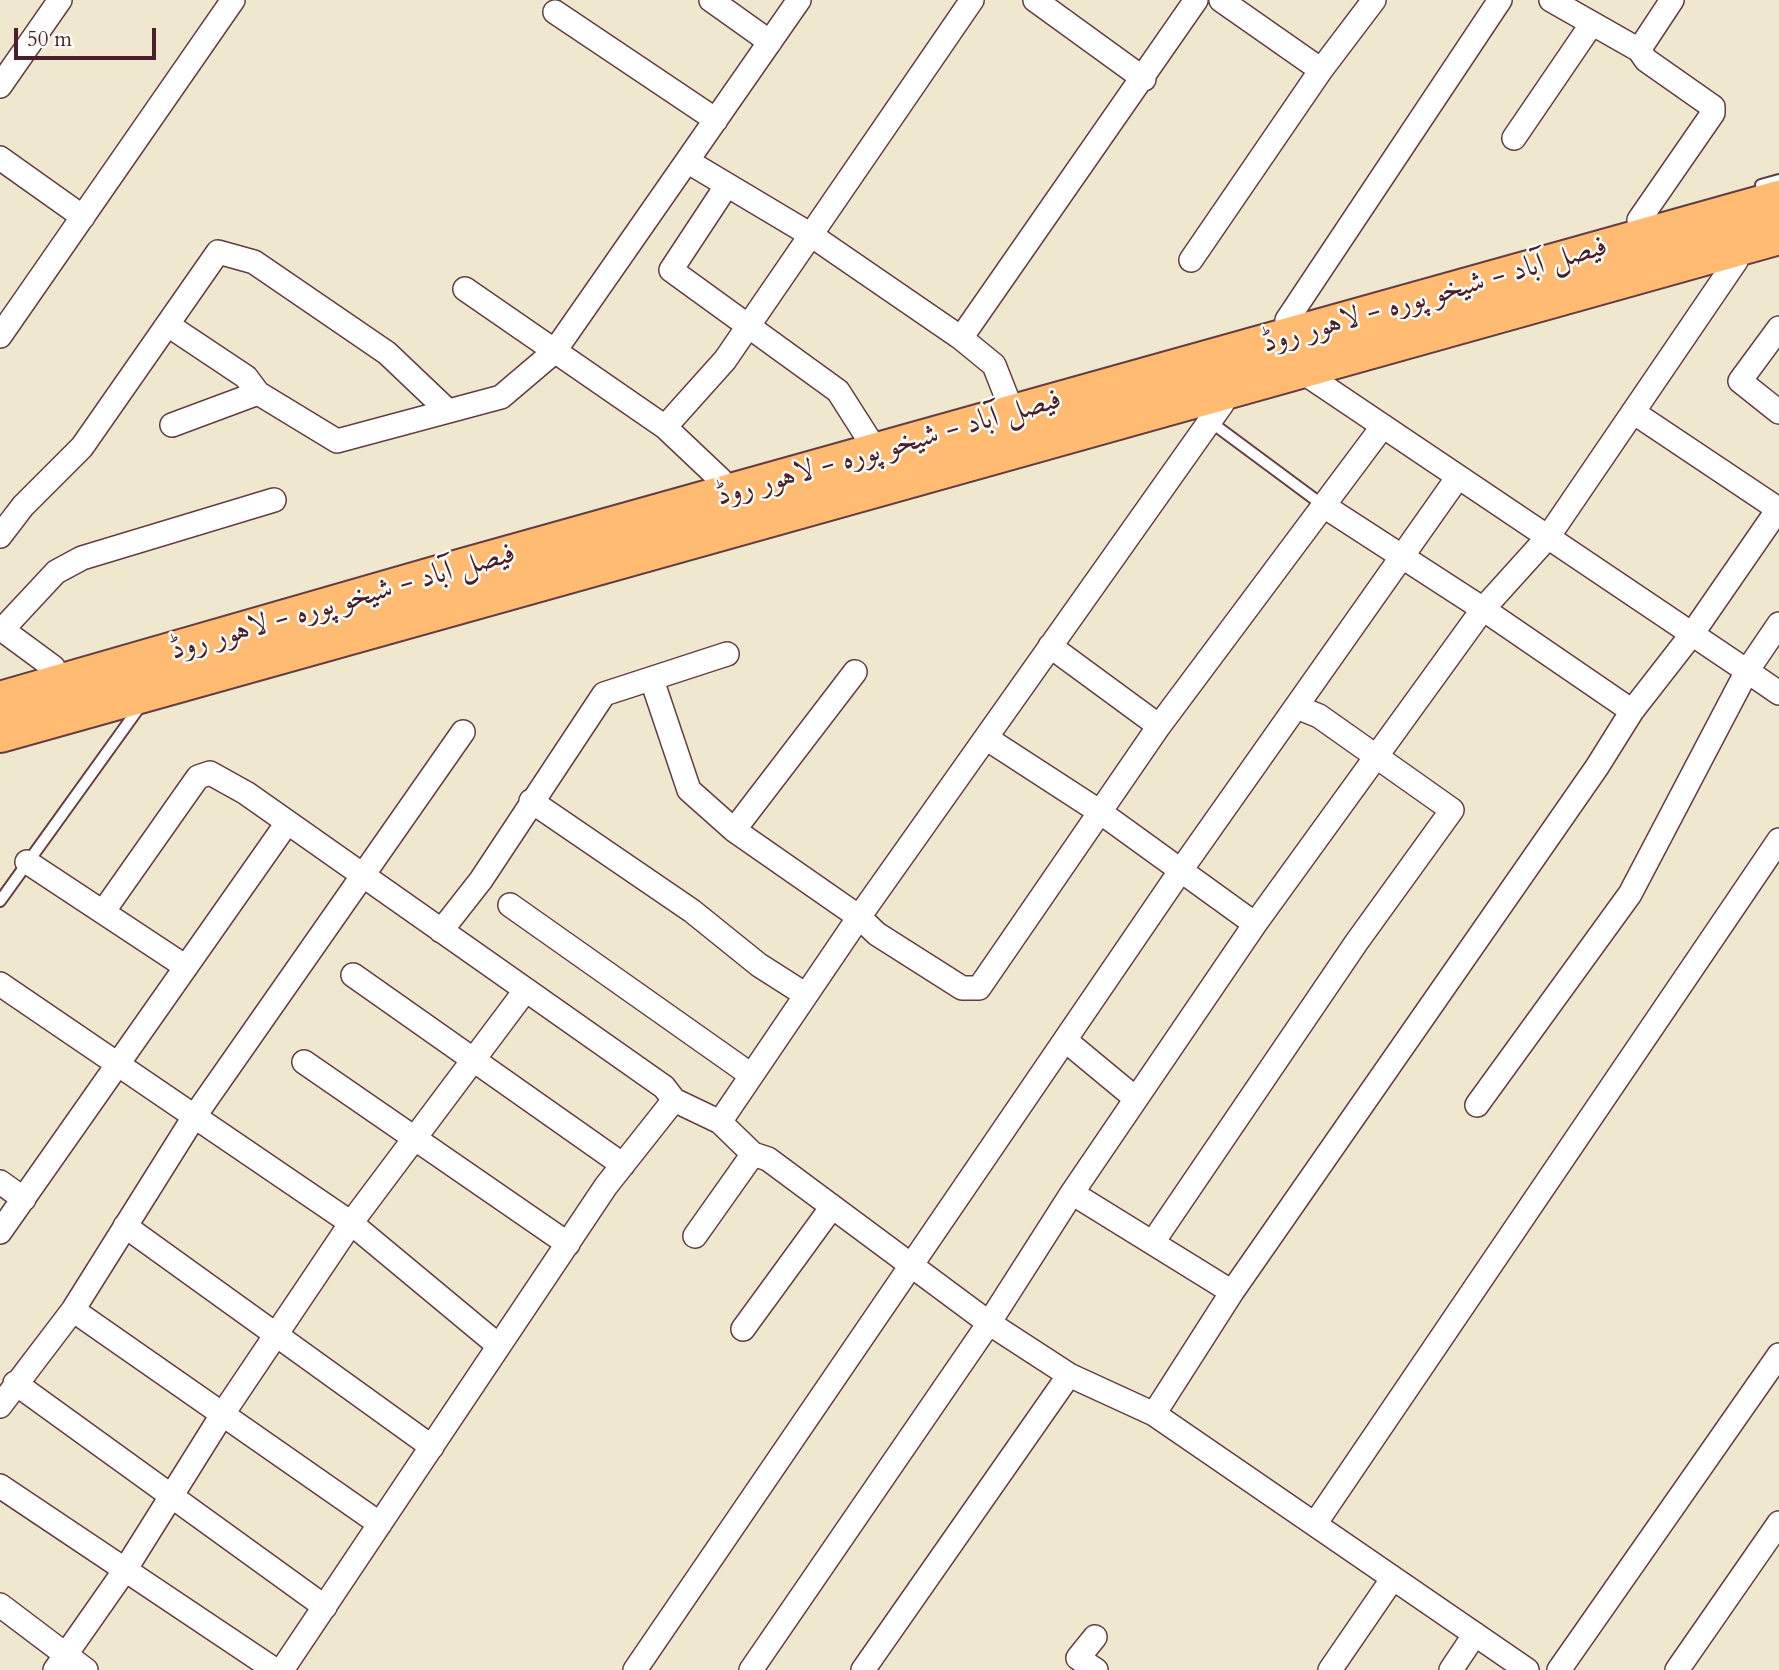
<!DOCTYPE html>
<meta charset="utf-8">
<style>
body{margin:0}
#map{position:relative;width:1779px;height:1670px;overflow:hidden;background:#f0e8ce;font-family:Cardo,serif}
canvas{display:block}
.scale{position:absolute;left:14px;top:28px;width:142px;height:32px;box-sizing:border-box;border:4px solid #4a1f2b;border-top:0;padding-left:9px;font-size:21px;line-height:24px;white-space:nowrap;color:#4a1f2b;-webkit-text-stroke:5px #fdfcf7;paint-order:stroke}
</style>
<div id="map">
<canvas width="1779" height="1670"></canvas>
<div class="scale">50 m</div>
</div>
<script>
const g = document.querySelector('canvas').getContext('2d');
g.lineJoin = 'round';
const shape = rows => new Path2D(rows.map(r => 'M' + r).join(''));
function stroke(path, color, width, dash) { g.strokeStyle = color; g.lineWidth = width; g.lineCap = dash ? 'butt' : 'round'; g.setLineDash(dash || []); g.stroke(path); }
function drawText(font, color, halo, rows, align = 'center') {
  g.font = font + ' Cardo,Amiri,serif'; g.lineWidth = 5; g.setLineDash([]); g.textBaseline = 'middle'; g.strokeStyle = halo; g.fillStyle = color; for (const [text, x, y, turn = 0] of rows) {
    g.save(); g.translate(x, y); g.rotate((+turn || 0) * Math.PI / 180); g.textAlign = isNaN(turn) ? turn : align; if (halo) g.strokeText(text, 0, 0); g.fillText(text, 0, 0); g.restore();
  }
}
const lane = shape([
 [1761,185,1779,180],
 [1208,420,1324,506],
 [0,901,141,705]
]);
const street = shape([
 [711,0,770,42],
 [799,0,687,161,811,235,961,338,1196,0],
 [1035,0,1144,79],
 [1221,0,1321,70],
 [1551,0,1639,50,1646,60,1713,107,1713,113,1639,220],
 [555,12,716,120],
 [1639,50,1672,0],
 [0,86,60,0],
 [1514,138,1591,25],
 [0,158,83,217],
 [727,185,671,270,838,391,868,438],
 [1191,260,1321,70,1374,0],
 [465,289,665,427,720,479],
 [1287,320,1500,0],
 [168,325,246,377,258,393,337,441,501,397,554,352,687,161],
 [1779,328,1740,381,1779,412],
 [0,336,233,0],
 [961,338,994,365,1007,398],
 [1313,379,1747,671,1779,624],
 [1633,412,1778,509],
 [172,425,258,393],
 [665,427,725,360,972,0],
 [1324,506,1483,609,1632,711],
 [0,536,23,506,82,447,218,252,254,262,387,353,448,411],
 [0,628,53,667],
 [2,630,56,572,82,558,274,500],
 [1050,646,1159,726],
 [652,680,689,790,734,830,859,917,877,934,962,988,979,988,1159,726,1383,426],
 [986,738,1100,812,1255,924],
 [531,801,692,911,759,965,806,995],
 [734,830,855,672],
 [27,862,186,967],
 [510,905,751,1075],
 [103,912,198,777,210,773,246,793,664,1087,674,1100,720,1122,753,1154,768,1159,989,1323,1069,1375,1154,1414,1527,1670],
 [441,931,481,880,604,694,727,654],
 [353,975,623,1165],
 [0,984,351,1223,525,991],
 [1065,1040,1135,1098],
 [304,1062,568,1244],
 [1477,1105,1630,894,1747,671,1779,693],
 [720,1122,859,917,1222,404],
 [0,1182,24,1199],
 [1072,1193,1232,1292],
 [125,1226,432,1447],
 [0,1232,287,823],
 [695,1236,753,1154],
 [1153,1242,1356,943,1452,810,1319,716,1297,707],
 [73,1310,380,1524],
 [743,1329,832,1207],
 [15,1383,325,1607],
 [0,1406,73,1310,194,1117,463,732],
 [1154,1414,1232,1292,1597,767,1632,711,1692,634,1779,508],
 [0,1486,275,1670],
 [1315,1524,1779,840],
 [0,1605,86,1670],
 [1095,1637,1078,1658,1096,1670],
 [55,1670,125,1570,222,1415,351,1223,499,1346],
 [282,1670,606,1186,674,1100],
 [635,1670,1181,870,1458,477],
 [751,1670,989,1323,1072,1193,1255,924,1483,609,1548,537,1736,261],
 [863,1670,1069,1375],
 [1330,1670,1393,1578],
 [1451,1670,1475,1634],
 [1559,1670,1779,1355],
 [1677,1670,1779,1523]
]);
const highway = shape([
 [0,701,463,568,1779,200],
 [0,733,1779,235]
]);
stroke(lane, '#633d43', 14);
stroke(street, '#633d43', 26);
stroke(highway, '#633d43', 42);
stroke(lane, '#fff', 10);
stroke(street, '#fff', 23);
stroke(highway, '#ffbb71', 38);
drawText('30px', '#4a1f2b', '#fdfcf7', [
 ["فیصل آباد - شیخو پورہ - لاہور روڈ",1435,296,-16],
 ["فیصل آباد - شیخو پورہ - لاہور روڈ",889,449,-16],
 ["فیصل آباد - شیخو پورہ - لاہور روڈ",343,603,-16]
]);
</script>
